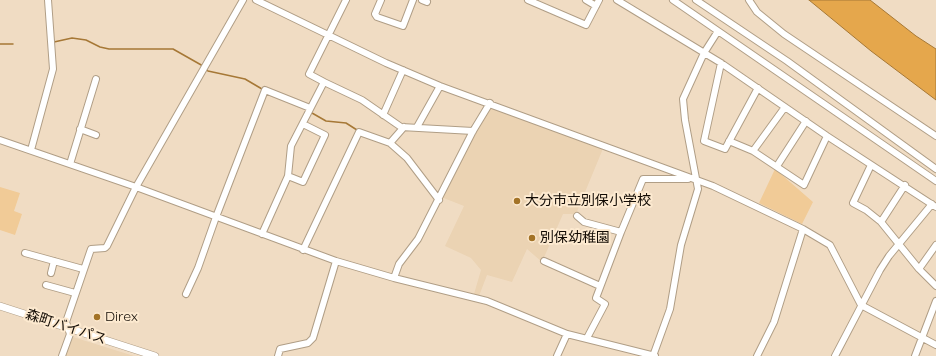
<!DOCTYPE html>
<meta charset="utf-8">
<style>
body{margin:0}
canvas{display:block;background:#f0dcc3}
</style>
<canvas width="936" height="356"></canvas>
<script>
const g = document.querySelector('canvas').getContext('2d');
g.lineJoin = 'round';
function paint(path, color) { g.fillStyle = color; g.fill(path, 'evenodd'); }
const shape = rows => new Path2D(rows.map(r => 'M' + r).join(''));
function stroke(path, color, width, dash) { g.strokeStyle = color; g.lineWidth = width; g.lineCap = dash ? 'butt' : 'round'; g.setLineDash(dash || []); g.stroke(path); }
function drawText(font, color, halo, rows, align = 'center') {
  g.font = font + ' Quicksand,"Noto Sans JP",sans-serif'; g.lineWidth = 4; g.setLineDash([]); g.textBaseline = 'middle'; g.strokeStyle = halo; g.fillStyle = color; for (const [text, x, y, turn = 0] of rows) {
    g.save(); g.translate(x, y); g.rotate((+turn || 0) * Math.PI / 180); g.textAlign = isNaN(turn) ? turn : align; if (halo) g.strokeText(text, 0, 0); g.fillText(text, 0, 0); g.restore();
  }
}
paint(shape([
 [492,107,602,148,602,151,576,214,563,214,542,262,527,249,512,282,487,275,479,296,474,294,481,270,471,258,445,246,464,206,441,197,477,127,489,108],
 [73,337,134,356,66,356]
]), '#ebd3b3');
paint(shape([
 [775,169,813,202,802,224,759,203],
 [0,187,20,193,14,211,22,214,15,235,0,230]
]), '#f1cb97');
const water = shape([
 [809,0,870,0,916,36,936,49,936,100,871,51,809,0]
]);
paint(water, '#e5a74c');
stroke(water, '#a67836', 1);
stroke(shape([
 [54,42,72,38,86,40,100,47,109,49,173,49,203,66],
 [0,44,13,44],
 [206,69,208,71,245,79,262,89],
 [312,113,326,121,346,123,357,130]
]), '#a67836', 1.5);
const minor = shape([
 [256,0,386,63,440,86,713,186,803,229,830,245,861,305,936,345],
 [381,0,375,14,377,17,403,26,413,0],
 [422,0,427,2],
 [528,0,586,25,599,0],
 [586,0,596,6],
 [617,0,721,63,827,136,936,207],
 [673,0,936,181],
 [696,0,787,61,936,169],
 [749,0,757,12,784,34,936,136],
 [721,63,704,141,725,149,758,88],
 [324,82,362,100,401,127,473,131],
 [383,115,403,70],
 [417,127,440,86],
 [80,129,96,135],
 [0,140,136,187,336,261,394,278,487,301,567,334,655,356],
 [729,141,753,151,804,185,827,136],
 [390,143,407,158,439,200],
 [31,150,53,69,48,0],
 [753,151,785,107],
 [70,164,96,79],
 [871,165,853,203,866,210,881,222,919,269,936,286],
 [777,166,806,121],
 [288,176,303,182,325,135,303,124],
 [577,216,584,222,621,232],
 [881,222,905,185],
 [262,234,288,176,291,146,324,82,309,74,346,0],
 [303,250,359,132,390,143,404,127],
 [25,253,83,269],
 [544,261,600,286],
 [919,269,936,245],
 [51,273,54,261],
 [394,278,399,264,418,239,473,131,490,103],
 [46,285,75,293],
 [186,294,198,268,216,217,265,90,310,108],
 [587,338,605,304,596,298,621,232,643,179,688,179],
 [62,356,70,334,66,322,91,249,105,248,107,246,136,187,243,0],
 [278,356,280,349,308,343,313,338,336,261],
 [557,356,567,334],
 [653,356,670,309,681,245,698,189,685,120,683,99,704,53,718,31],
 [757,356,774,322,803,229],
 [835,356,880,270,889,256,932,204],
 [915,356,936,301]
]);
const major = shape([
 [0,306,155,356]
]);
stroke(minor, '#b09e86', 8);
stroke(major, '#b09e86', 8);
stroke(minor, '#fff', 6);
stroke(major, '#fff', 7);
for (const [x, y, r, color] of [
 [517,201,4,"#a37327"],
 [532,238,4,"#a37327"],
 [97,317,4,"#a37327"]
]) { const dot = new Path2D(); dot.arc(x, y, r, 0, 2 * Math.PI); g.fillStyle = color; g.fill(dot); stroke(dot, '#fdead0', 1.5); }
drawText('14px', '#120b04', '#fdead0', [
 ["大分市立別保小学校",525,201],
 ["別保幼稚園",540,238],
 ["Direx",105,317]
], 'left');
drawText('14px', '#120b04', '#fdead0', [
 ["森町バイパス",66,327,18]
]);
</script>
